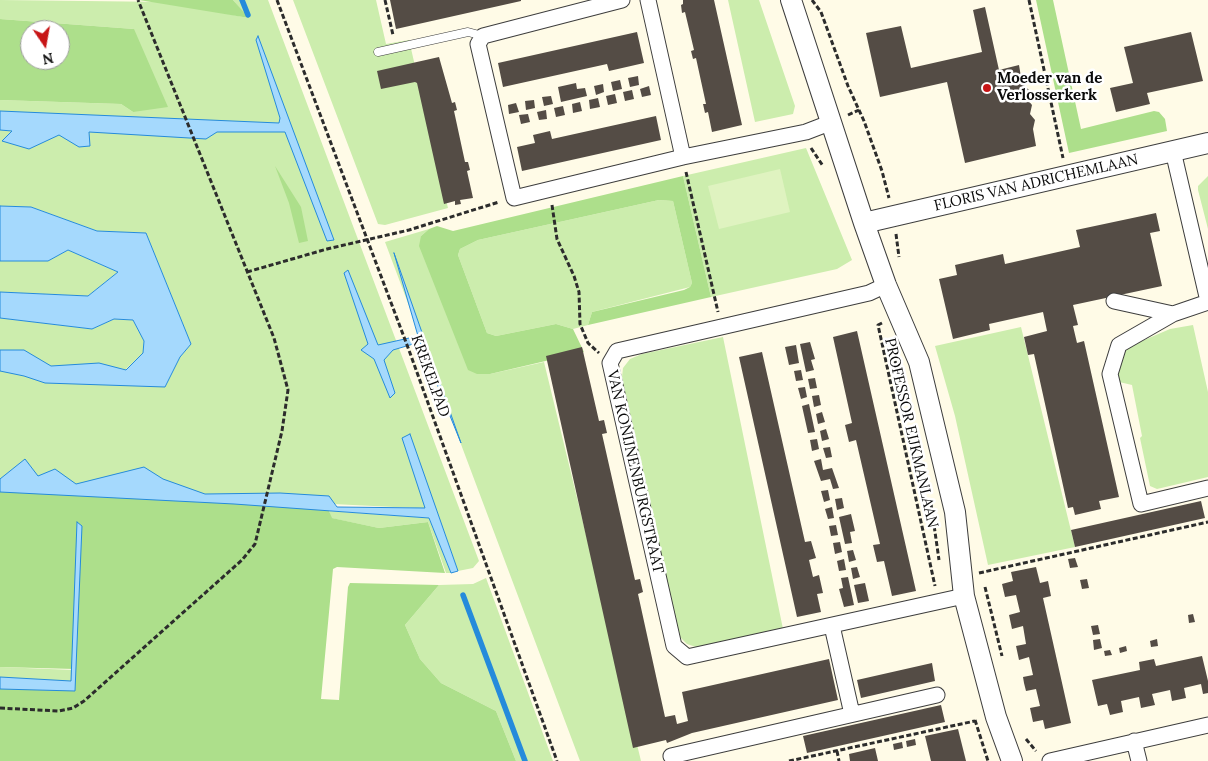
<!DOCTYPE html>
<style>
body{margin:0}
#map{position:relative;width:1208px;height:761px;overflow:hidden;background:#fffbe7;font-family:Lora,serif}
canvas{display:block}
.north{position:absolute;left:20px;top:20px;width:50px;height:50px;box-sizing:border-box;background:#fff;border:1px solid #9d9d9d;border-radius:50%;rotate:168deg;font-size:14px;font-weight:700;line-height:20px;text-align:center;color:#0a0a0a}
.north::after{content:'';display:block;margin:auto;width:18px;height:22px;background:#c71516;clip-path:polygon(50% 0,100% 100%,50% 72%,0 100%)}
</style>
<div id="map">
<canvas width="1208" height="761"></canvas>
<div class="north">N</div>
</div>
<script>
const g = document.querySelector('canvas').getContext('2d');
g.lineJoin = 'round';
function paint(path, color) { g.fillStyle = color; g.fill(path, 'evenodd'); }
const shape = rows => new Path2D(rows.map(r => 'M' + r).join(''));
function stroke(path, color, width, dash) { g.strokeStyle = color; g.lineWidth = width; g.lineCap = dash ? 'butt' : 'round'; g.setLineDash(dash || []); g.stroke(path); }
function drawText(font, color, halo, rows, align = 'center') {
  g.font = font + ' Lora,serif'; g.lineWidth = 5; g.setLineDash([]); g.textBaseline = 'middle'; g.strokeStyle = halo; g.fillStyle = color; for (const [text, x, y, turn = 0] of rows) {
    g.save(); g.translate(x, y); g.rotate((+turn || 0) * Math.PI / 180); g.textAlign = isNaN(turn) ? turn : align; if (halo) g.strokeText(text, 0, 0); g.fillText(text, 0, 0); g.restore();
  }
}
paint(shape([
 [0,0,169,2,248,18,233,0,268,0,479,561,473,568,458,571,436,509,0,488,0,318,92,329,114,319,133,320,144,341,143,353,126,369,165,387,180,357,191,344,146,233,97,231,31,207,0,206,0,100,121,104,133,112,134,29,0,19],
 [293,0,376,0,386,44,409,40,448,208,385,225,378,224],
 [728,0,759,0,795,106,793,114,755,122],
 [806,148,852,260,837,269,711,297,683,176],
 [1208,176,1208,229,1198,190,1198,186],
 [659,200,673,201,692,283,690,287,592,312,588,325,573,329,556,324,496,336,487,333,458,255,460,249,478,240],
 [429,229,421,236,490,374,544,362,641,761,580,761,385,242],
 [68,250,118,272,88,296,0,292,0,261,48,261],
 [1193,325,1208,392,1208,477,1157,489,1150,486,1140,438,1142,436,1132,385,1115,381,1118,362,1127,349,1142,341,1170,329],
 [1021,327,1075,547,988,565,955,416,935,346],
 [723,337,783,629,699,648,687,644,680,637,628,417,622,377,623,368,630,359,642,354],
 [329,511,429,518,451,573,446,573,428,522,379,528,331,518],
 [486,578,553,761,516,761,496,711,441,683,420,659,405,625,439,585,473,584],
 [0,667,74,670,73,686,0,682]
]), '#ccedad');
paint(shape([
 [134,0,233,0,249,18,139,0],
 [1036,0,1053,0,1081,129,1154,111,1159,112,1165,119,1167,131,1069,153],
 [0,19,134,29,168,107,133,112,121,104,0,100],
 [30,30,60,30,60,60,30,60],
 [275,166,301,207,308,241,299,243,289,203],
 [683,176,711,297,588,325,592,312,684,290,690,287,692,283,673,201,659,200,478,240,460,249,458,255,487,333,496,336,556,324,573,329,584,352,490,374,477,374,468,370,419,246,421,236,429,229,437,226,453,231],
 [0,488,326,504,332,518,379,528,428,522,445,573,337,567,333,569,321,699,339,700,348,587,350,583,439,585,405,625,420,659,441,683,496,711,516,761,0,761,0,682,73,686,74,669,0,667]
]), '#addf8b');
paint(shape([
 [780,169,790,212,719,229,708,186]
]), '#dff3c0');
const water = shape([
 [258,36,334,240,327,241,285,132,217,132,206,139,89,132,90,146,79,147,59,135,29,149,2,141,12,131,0,130,0,111,279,123,280,118,256,40,258,36],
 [0,206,31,207,97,231,146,233,191,344,180,357,165,387,45,383,24,376,0,371,0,350,24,350,51,366,99,363,126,370,143,353,144,341,133,320,114,319,92,329,0,318,0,292,88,296,118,272,68,250,48,261,0,261,0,206],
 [394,253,461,443,420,342,393,350,384,360,395,393,390,398,374,359,361,350,368,344,344,273,348,270,378,345,418,336,394,253],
 [410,434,458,571,451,573,429,518,234,504,0,492,0,479,25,459,38,476,55,469,76,484,144,467,163,479,205,494,280,493,329,496,337,507,425,508,402,438,410,434],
 [77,522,82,526,75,691,0,689,0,677,71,681,77,522]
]);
paint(water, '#a5d9fd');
stroke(water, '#258bdb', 1);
stroke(shape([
 [242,0,248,15],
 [463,595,525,761]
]), '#258bdb', 5.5);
paint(shape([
 [390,0,521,0,521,1,396,29],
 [683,0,714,0,742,125,712,132,708,112,705,113,703,104,706,104,696,58,693,59,691,51,694,50,685,12,682,13,681,5,683,4],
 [985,7,999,70,1019,65,1022,83,1029,90,1027,99,1032,105,1030,114,1035,120,1033,129,1036,146,965,163,947,82,880,97,866,33,901,26,911,68,982,52,973,10],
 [637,32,644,63,609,71,607,64,503,87,498,63],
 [1191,32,1203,81,1147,93,1150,104,1116,112,1110,88,1133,83,1124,47],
 [439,57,452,103,455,102,457,110,454,111,465,162,468,162,470,170,467,171,473,198,460,200,461,204,455,205,455,201,444,204,417,83,415,82,381,89,377,71],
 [638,76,639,85,630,87,628,78],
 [620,80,622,89,613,91,611,82],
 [576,83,577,89,585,88,587,96,561,102,558,87],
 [603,84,604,92,596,95,594,86],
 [649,86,651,95,642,97,640,89],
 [632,90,634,99,625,101,623,92],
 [615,94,617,103,608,105,606,96],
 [551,96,553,104,544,106,542,97],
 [598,98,600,107,590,109,589,100],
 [534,100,535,108,526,110,525,101],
 [580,102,582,111,573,113,572,104],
 [516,103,519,112,509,114,508,105],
 [563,106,565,115,556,117,554,108],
 [546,110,547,119,539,120,537,112],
 [528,114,530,122,521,124,519,115],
 [656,116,661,140,522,171,517,147,535,143,533,135,550,131,552,139],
 [1156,213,1160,231,1150,233,1162,286,1073,305,1078,325,1073,326,1077,343,1084,341,1119,497,1099,501,1101,509,1075,515,1073,507,1068,508,1034,354,1028,355,1024,337,1047,331,1043,312,989,324,990,330,953,339,939,279,957,275,955,265,1003,254,1005,264,1080,247,1076,230],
 [857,331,916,591,892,596,884,561,877,562,873,545,880,544,856,440,849,442,845,425,852,423,833,337],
 [810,342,815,359,811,360,814,370,806,372,800,344],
 [796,345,799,363,789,365,785,347],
 [582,347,599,421,604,420,607,433,602,434,635,580,640,579,643,592,638,594,665,717,675,715,677,724,688,721,682,692,829,659,838,700,692,733,667,743,666,740,633,748,546,356],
 [762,352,805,542,811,541,816,558,809,560,813,577,819,575,823,593,817,594,821,612,797,617,739,357],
 [801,370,803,380,796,381,794,371],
 [815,378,817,388,810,389,808,379],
 [805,387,807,397,801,399,798,388],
 [819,395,821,405,814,407,812,396],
 [809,404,815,432,808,433,802,406],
 [822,412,825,422,818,424,816,414],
 [826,429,829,439,822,441,820,431],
 [817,439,819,449,812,451,810,440],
 [830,447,832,457,826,458,823,448],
 [821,459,823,470,832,468,839,488,833,489,830,479,821,481,814,461],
 [828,490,830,500,824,502,821,491],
 [842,498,844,508,837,510,835,499],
 [1201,501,1205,518,1075,547,1071,530],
 [832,507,834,518,828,519,825,509],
 [851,514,855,531,850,532,852,543,845,544,839,517],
 [836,525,838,535,831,536,829,526],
 [840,542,842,552,835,554,833,543],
 [853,550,856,560,849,562,847,551],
 [1075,558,1078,567,1070,568,1068,559],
 [844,559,846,570,839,571,837,561],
 [857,567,860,577,853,579,851,568],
 [1036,567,1040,583,1048,581,1051,596,1043,598,1071,723,1045,729,1043,720,1033,722,1030,708,1040,706,1036,689,1026,691,1024,683,1023,677,1033,675,1029,657,1019,660,1016,646,1026,644,1023,626,1012,629,1009,615,1020,612,1016,595,1005,597,1002,584,1013,581,1011,572],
 [848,577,854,605,844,607,839,589,843,588,841,578],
 [1087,579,1089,588,1082,589,1080,580],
 [865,583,869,601,858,603,854,585],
 [1193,614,1195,622,1189,623,1188,615],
 [1098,625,1100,634,1093,635,1091,626],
 [1100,639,1102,648,1094,650,1093,640],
 [1157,639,1158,646,1151,647,1150,641],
 [1126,646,1127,651,1120,653,1119,648],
 [1110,650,1112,655,1105,656,1104,651],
 [1202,656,1208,681,1208,693,1203,694,1201,684,1184,688,1186,698,1172,701,1170,690,1152,694,1155,705,1141,708,1139,697,1121,701,1123,712,1110,715,1107,704,1098,706,1092,680,1140,670,1139,662,1154,659,1156,666],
 [932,663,935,681,861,698,857,680],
 [941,705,945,722,807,753,803,736],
 [958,729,966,761,931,761,925,736],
 [915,739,916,745,907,747,906,741],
 [902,742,903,748,894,750,893,744],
 [875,748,878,761,850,761,849,754]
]), '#544c45');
const service = shape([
 [378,52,468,32,483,36]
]);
const minor = shape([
 [622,0,483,36,478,44,514,198,683,157,806,132,832,122],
 [648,0,683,157],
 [1173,151,1208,301],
 [886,285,869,293,617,351,610,363,674,646,687,657,964,596],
 [1114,301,1173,314],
 [1208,302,1173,314,1119,345,1110,374,1141,504,1208,488],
 [832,626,852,714],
 [1134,741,1139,761],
 [671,756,937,695],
 [1050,761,1208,725]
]);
const tertiary = shape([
 [791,0,864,223,886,285,919,362,955,512,964,596,996,717,1012,761],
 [864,223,1208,143]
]);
stroke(service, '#3d3d3d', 9);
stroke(minor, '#3d3d3d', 17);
stroke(tertiary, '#3d3d3d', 22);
stroke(shape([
 [277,0,410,353,557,761],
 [385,0,393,35],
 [812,0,821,12,848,86,864,121,882,171,889,198],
 [1029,0,1063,158],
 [848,115,859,110],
 [811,148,823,166],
 [686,172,718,312],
 [552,205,557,239,574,276,579,292,580,324,588,343,599,353],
 [896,234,899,257],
 [247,272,327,249,409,230,499,202],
 [882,323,878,325,935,586],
 [895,361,902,386],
 [931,504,939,560],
 [979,573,1208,522],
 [985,587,1002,656],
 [0,708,59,711,73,708,84,701,242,560,255,544,282,431,288,390,274,338,138,0],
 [975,720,988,761],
 [1026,739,1036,751],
 [837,751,839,761],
 [789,761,975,721]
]), '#2c2c2c', 3, [5, 2.5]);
stroke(service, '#fff', 8);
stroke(minor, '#fff', 15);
stroke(tertiary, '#fff', 20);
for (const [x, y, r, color] of [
 [987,88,5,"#c71516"]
]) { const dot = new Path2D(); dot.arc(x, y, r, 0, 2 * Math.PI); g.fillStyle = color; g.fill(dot); stroke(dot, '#fff', 2); }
drawText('bold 15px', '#0a0a0a', '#fff', [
 ["Moeder van de",997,79],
 ["Verlosserkerk",997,96]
], 'left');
drawText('15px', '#0a0a0a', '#fff', [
 ["FLORIS VAN ADRICHEMLAAN",1036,183,-13],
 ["KREKELPAD",430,376,70],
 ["PROFESSOR EIJKMANLAAN",911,433,77],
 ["VAN KONIJNENBURGSTRAAT",635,472,77]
]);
</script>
